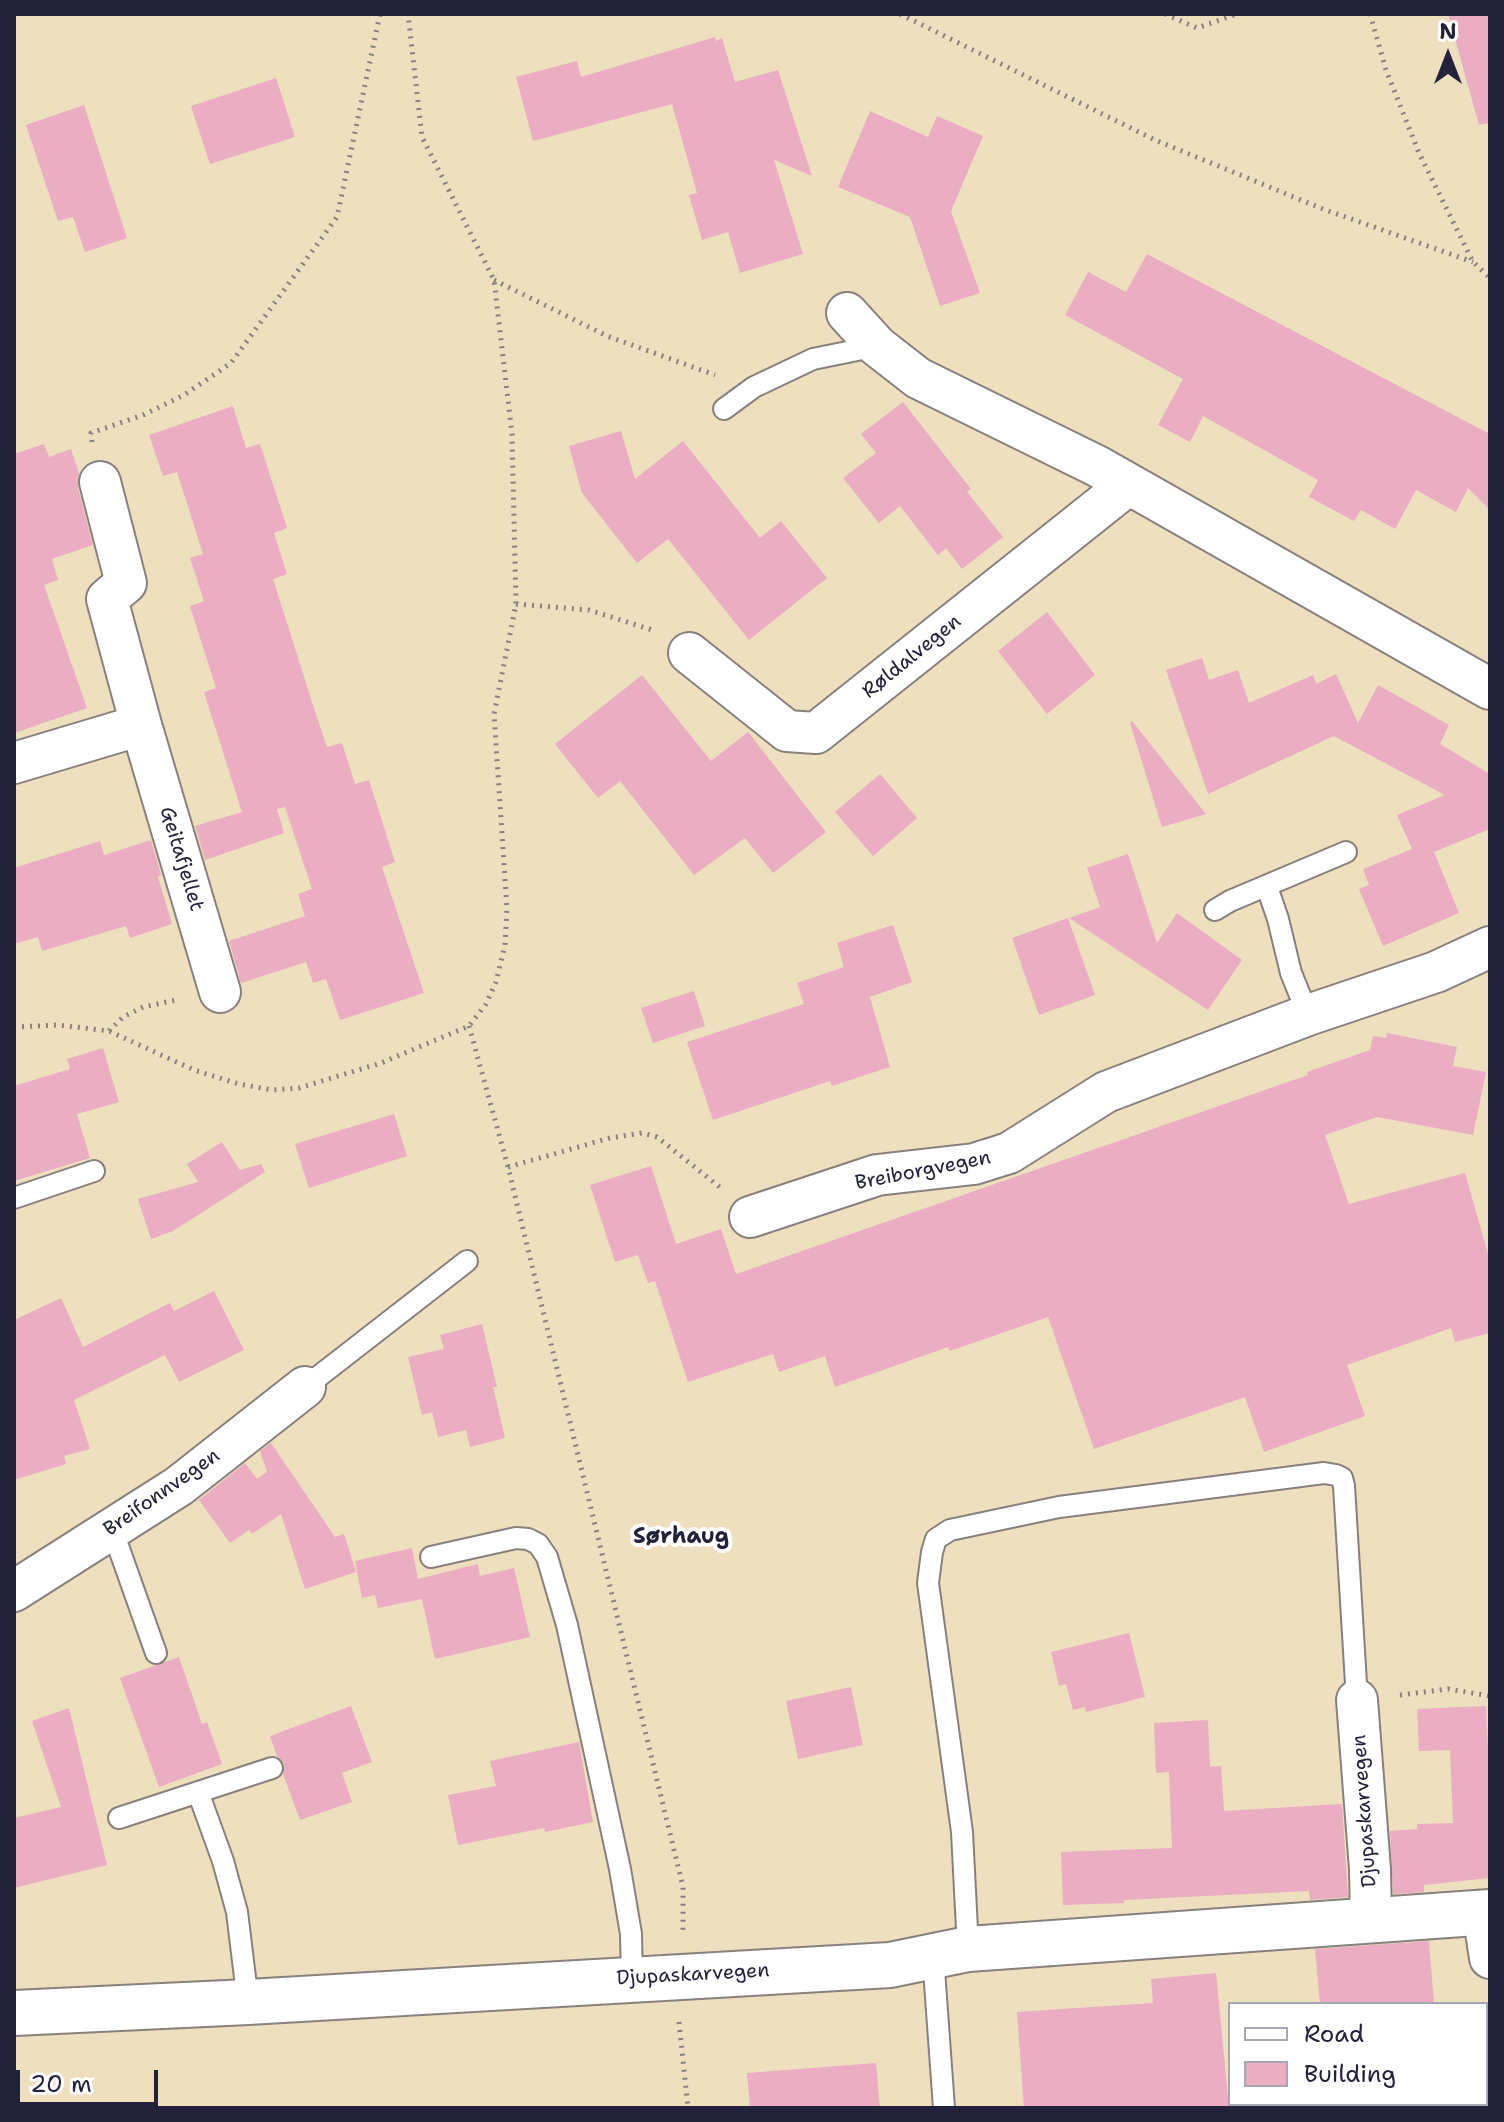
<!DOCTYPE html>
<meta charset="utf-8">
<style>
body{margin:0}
#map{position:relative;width:1504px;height:2122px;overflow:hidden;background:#eedfbf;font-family:"Shantell Sans",sans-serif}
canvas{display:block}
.frame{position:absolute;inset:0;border:16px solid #22223b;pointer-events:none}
.legend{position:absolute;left:1228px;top:2002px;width:260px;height:104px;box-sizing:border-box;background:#fff;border:2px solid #a7a7b1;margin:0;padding:10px 14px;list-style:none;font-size:24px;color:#22223b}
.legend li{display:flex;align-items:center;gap:16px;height:40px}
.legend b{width:40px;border:2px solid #a7a7b1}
.north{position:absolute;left:1408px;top:16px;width:80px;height:80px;-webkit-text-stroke:6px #fff;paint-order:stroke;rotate:0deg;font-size:22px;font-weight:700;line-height:32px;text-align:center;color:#22223b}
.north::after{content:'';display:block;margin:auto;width:28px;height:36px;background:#22223b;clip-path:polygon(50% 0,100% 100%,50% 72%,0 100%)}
.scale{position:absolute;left:16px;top:2070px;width:142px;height:36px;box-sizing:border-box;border:4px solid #22223b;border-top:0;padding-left:10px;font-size:24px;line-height:28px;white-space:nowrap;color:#22223b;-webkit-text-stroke:6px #fff;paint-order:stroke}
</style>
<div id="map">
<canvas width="1504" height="2122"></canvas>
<div class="frame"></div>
<ul class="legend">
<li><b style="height:10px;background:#fff"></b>Road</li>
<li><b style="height:22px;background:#eaadc2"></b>Building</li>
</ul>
<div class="north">N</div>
<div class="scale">20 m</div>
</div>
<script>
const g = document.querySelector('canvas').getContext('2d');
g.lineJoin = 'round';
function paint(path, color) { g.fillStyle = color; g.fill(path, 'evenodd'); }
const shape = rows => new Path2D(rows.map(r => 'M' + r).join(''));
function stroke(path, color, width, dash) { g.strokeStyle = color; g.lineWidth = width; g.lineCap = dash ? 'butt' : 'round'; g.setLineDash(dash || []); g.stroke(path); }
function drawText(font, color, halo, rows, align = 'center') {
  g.font = font + ' "Shantell Sans",sans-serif'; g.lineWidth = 8; g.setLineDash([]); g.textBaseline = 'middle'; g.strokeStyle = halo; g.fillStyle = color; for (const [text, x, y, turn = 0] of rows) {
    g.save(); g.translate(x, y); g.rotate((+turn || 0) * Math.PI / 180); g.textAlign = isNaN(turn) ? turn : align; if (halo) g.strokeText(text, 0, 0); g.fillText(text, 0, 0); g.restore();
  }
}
paint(shape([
 [1448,14,1490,14,1490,123,1479,125],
 [715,37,716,41,722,38,735,82,778,70,812,176,774,160,803,254,740,273,728,232,702,240,689,195,697,193,672,104,533,141,516,77,577,61,581,77],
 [276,78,295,137,210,164,191,106],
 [84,105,127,238,85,252,73,217,58,221,26,125],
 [870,111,928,137,937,116,983,136,951,211,980,293,940,306,910,217,838,187],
 [1147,254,1490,434,1490,510,1468,488,1456,512,1416,490,1395,529,1361,510,1354,521,1309,497,1318,480,1203,416,1190,442,1158,425,1183,379,1065,315,1088,272,1126,292],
 [903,402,971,489,967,492,1003,537,962,569,946,548,938,555,900,506,879,523,843,478,876,453,861,434],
 [233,406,246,448,260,444,287,528,274,533,287,574,273,579,313,705,327,747,342,743,355,784,369,780,395,862,382,867,424,993,340,1020,326,979,313,983,306,962,241,983,229,941,305,916,298,894,312,889,285,807,277,809,284,833,205,860,195,826,242,812,204,692,216,688,190,606,204,601,190,558,203,554,177,472,163,476,149,435],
 [621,431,635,479,683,441,760,538,781,521,827,578,749,640,668,539,637,563,582,493,569,446],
 [44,444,49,457,71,449,79,473,78,488,93,545,52,559,58,580,44,585,87,708,14,733,14,454],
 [1047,612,1095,675,1047,714,998,651],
 [1202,658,1209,680,1238,670,1249,703,1313,675,1316,684,1336,674,1358,723,1378,685,1449,725,1440,744,1490,774,1490,829,1434,852,1459,913,1383,946,1359,889,1369,885,1363,869,1412,849,1397,815,1445,795,1334,736,1208,794,1166,670],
 [642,675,711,761,748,732,826,832,773,873,745,838,694,875,620,781,598,798,555,744],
 [1132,721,1206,814,1162,827,1130,723],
 [880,774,917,818,873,856,835,812],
 [151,840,161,875,158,877,172,924,130,938,126,926,42,951,38,937,14,944,14,868,100,841,104,855],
 [1128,854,1157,943,1177,913,1242,960,1208,1010,1069,918,1100,907,1087,868],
 [1068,918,1095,995,1039,1015,1012,938],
 [893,925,912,982,870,997,890,1067,832,1086,830,1081,713,1120,687,1042,804,1004,797,983,844,967,837,943],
 [694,991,705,1026,653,1043,641,1008],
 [1387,1033,1457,1047,1453,1066,1486,1072,1473,1135,1377,1117,1325,1135,1349,1204,1465,1173,1490,1261,1490,1333,1455,1342,1451,1328,1347,1365,1365,1416,1264,1452,1245,1397,1094,1449,1048,1317,950,1351,948,1347,835,1387,825,1356,779,1372,773,1354,688,1382,655,1281,648,1283,638,1255,615,1262,590,1185,651,1166,676,1244,721,1229,736,1274,1308,1075,1307,1072,1370,1050,1373,1036,1386,1038],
 [103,1048,119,1102,77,1114,90,1158,14,1181,14,1086,70,1069,67,1059],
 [394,1114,407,1156,309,1188,295,1144],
 [222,1142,240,1170,261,1164,265,1172,173,1231,151,1239,138,1199,198,1182,187,1164],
 [214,1291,244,1350,179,1382,165,1355,74,1400,90,1449,64,1456,66,1464,14,1480,14,1320,61,1298,83,1347,170,1303,174,1311],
 [482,1324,497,1387,493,1387,505,1438,470,1447,466,1430,438,1437,432,1412,422,1415,408,1357,444,1349,440,1335],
 [271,1443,335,1537,344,1534,356,1572,305,1589,281,1514,252,1534,249,1530,230,1543,199,1500,245,1463,257,1479,267,1472,260,1451],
 [412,1548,418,1579,478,1564,480,1576,514,1568,530,1637,435,1659,422,1599,378,1608,375,1595,362,1598,355,1561],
 [1129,1633,1145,1697,1086,1712,1085,1707,1073,1710,1066,1684,1059,1686,1051,1652],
 [179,1657,202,1724,207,1722,222,1764,159,1787,120,1678],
 [851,1687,863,1745,798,1759,786,1701],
 [351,1706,372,1762,342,1773,352,1802,300,1820,283,1774,284,1763,277,1756,270,1736],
 [1486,1706,1488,1749,1490,1749,1490,1878,1424,1885,1424,1892,1393,1894,1390,1831,1417,1829,1417,1824,1453,1823,1450,1750,1419,1751,1417,1709],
 [69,1708,107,1865,14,1888,14,1818,61,1807,32,1721],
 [1208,1720,1210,1767,1221,1766,1224,1811,1342,1804,1348,1897,1310,1900,1309,1891,1124,1900,1124,1903,1063,1905,1061,1852,1172,1848,1169,1772,1156,1773,1154,1723],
 [579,1742,593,1822,545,1832,544,1828,458,1845,448,1795,496,1786,490,1761],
 [1429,1941,1434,2004,1320,2004,1315,1949],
 [1216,1973,1229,2108,1024,2108,1017,2012,1153,2003,1151,1979],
 [876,2063,880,2108,750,2108,747,2073]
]), '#eaadc2');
const service = shape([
 [724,409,754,387,813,359,877,346],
 [1267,887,1278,919,1291,973,1308,1015],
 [1215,910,1230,901,1346,852],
 [14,1198,94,1171],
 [305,1387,467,1261],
 [112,1529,156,1653],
 [431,1557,516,1538,528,1539,538,1544,547,1557,567,1625,620,1869,631,1934,632,1979],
 [198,1792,223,1861,237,1912,248,2002],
 [119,1818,272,1768],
 [968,1949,962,1832,928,1583,932,1552,936,1539,950,1530,1059,1507,1324,1473,1336,1475,1342,1478,1344,1486,1357,1700],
 [933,1956,944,2108]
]);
const minor = shape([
 [847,313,877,346,918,378,1097,466,1490,689],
 [100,482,126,583,107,599,141,725],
 [689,653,787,731,816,733,1129,484],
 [14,763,141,725,220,992],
 [750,1217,877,1175,974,1164,1009,1153,1106,1092,1308,1015,1436,972,1490,947],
 [14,1591,179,1486,305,1387],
 [1357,1700,1370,1869,1371,1921],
 [1483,1912,1490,1958]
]);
const tertiary = shape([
 [14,2013,248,2002,890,1965,968,1949,1490,1912]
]);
stroke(service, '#88807d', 24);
stroke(minor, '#88807d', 44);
stroke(tertiary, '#88807d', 48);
stroke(shape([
 [900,14,1155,140,1323,209,1473,262],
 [1165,14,1197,28,1237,14],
 [1370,14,1386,70,1419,153,1473,262,1490,278],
 [494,280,607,336,715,375],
 [92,442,91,433,143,415,184,395,231,363,337,217,380,14],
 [516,604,589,610,652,630],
 [469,1026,508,1167,683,1887,683,1931],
 [14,1027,58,1025,109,1031,194,1070,239,1084,272,1090,299,1088,381,1063,469,1026,486,1004,496,982,505,945,507,909,494,714,516,604,512,434,494,280,422,137,408,14],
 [109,1031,123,1017,143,1007,176,1000],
 [508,1167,610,1138,642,1133,657,1137,721,1188],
 [1400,1695,1448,1689,1490,1696],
 [679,2022,688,2108]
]), '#88807d', 5, [2, 6]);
stroke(service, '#fff', 20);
stroke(minor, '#fff', 40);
stroke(tertiary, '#fff', 44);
drawText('20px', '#22223b', '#fff', [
 ["Røldalvegen",912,657,-39],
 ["Geitafjellet",181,859,73],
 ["Breiborgvegen",923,1171,-11],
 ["Breifonnvegen",162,1493,-35],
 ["Djupaskarvegen",1365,1811,-94],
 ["Djupaskarvegen",693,1975,-3]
]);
drawText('bold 22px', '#22223b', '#fff', [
 ["Sørhaug",681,1537]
]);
</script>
